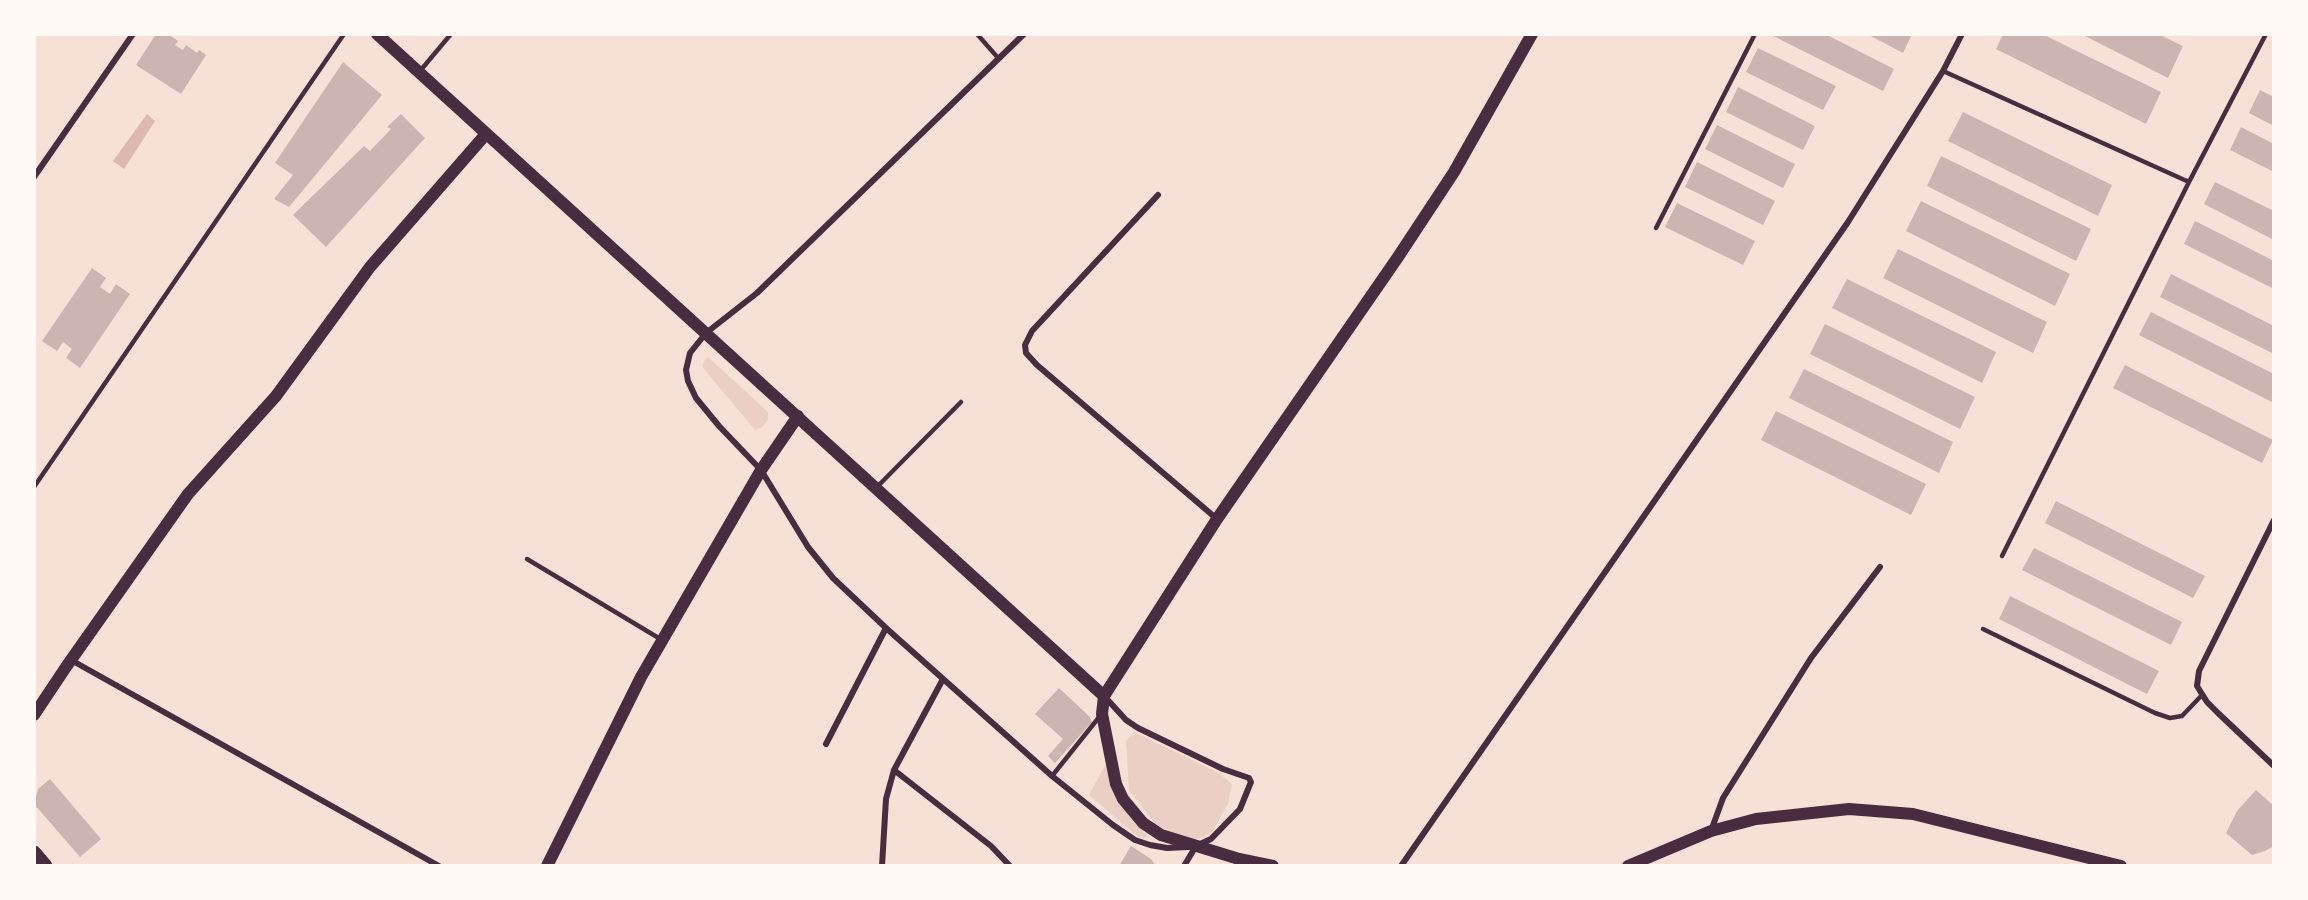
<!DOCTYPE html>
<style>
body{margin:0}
#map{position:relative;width:2308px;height:900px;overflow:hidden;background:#f7e1d7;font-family:"IBM Plex Sans",sans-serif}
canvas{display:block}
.frame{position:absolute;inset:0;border:36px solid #fffaf5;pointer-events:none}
</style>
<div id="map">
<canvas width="2308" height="900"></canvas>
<div class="frame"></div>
</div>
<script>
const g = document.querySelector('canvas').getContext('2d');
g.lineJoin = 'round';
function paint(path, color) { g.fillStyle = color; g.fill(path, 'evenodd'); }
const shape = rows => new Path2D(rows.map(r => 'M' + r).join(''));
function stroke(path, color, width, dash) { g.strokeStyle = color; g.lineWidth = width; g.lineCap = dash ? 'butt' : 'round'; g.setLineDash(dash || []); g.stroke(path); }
paint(shape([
 [708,357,768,412,768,420,762,427,755,430,713,380,702,366,706,358],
 [1134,732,1219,773,1232,784,1228,804,1212,832,1201,838,1187,841,1171,835,1155,823,1129,790,1126,741],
 [1105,765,1119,803,1149,838,1138,837,1089,795]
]), '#ebcfc5');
paint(shape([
 [147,114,155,121,124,169,113,161]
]), '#dcb8b0');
paint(shape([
 [156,34,168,34,178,41,175,45,183,50,186,45,197,53,199,50,206,55,181,94,136,65],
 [1769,34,1825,34,1894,69,1883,91],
 [1867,34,1912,34,1903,53],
 [2003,34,2042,34,2161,92,2146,124,1996,49],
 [2081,34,2158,34,2183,46,2168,78],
 [1758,48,1836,86,1823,110,1746,72],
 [343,62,382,95,289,207,274,199,293,175,275,163],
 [1738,87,1815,126,1803,150,1726,112],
 [2260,90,2274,97,2274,126,2249,113],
 [1963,112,2112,185,2098,216,1948,141],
 [401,114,425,138,326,247,293,215,364,146,370,151,391,129,387,127],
 [1717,125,1795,164,1783,188,1705,149],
 [2241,127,2274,144,2274,172,2230,150],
 [1941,156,2091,229,2076,261,1927,186],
 [1697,162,1775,201,1763,225,1685,187],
 [2215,182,2274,211,2274,240,2204,204],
 [1921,201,2070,274,2055,306,1906,231],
 [1677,203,1755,241,1743,265,1665,227],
 [2195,221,2274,261,2274,289,2184,244],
 [1898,249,2047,322,2033,353,1883,278],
 [92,268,106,278,100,287,110,294,116,284,130,294,80,368,66,358,72,349,63,342,57,351,42,341],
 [2171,274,2274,326,2274,354,2160,297],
 [1847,279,1996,352,1982,383,1832,308],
 [2151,312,2274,374,2274,403,2139,335],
 [1825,324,1975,397,1960,429,1810,354],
 [2125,365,2273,440,2262,463,2113,388],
 [1804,369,1953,442,1939,473,1789,398],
 [1776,411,1926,484,1911,515,1761,440],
 [2056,501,2205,576,2193,598,2045,523],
 [2034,548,2182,622,2171,645,2022,570],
 [2010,596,2159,671,2147,694,1999,619],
 [1059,688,1089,716,1092,722,1055,763,1048,756,1063,739,1035,714],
 [50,779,101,839,80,857,34,804,38,789],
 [2256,790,2274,806,2274,846,2265,851,2252,855,2226,833,2237,811],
 [1131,846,1151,859,1156,866,1119,866]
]), '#ccb4b1');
stroke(shape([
 [977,34,999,59],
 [420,71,451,34],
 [1943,71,2189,182],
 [1656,228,1755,34],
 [34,487,344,34],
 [876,488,961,402],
 [2002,556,2189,182,2266,34],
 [527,559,662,640],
 [1983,629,2155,713,2170,718,2182,716,2202,695],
 [1052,776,1100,716]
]), '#4a2c40', 4.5);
stroke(shape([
 [1024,34,757,293,706,333,690,353,686,370,688,381,696,398,719,426,761,470,808,547,833,578,886,628,1052,776,1113,825,1135,840,1150,845,1167,848,1188,847],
 [34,177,133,34],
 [1158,195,1032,331,1025,345,1026,353,1037,365,1217,519],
 [2274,520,2199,671,2197,686,2207,702,2218,713,2274,766],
 [71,660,439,866],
 [1106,698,1126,720,1138,728,1223,769,1249,778,1251,782,1240,809,1211,839,1198,845],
 [826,744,886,628],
 [894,770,991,846,1010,866],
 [1711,831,1723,798,1811,658,1880,567],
 [882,866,886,799,894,770,943,679],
 [1184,866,1196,846],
 [1401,866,1848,222,1943,71,1962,34]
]), '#4a2c40', 6);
stroke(shape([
 [377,34,1104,696],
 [34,715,66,667,188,494,276,396,370,267,486,134],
 [547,866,641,677,761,470,798,416],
 [1273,866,1239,859,1161,835,1143,823,1123,799,1116,784,1102,714,1104,696,1217,519,1398,257,1454,172,1532,34],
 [1628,866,1711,831,1756,819,1849,809,1913,814,2121,866]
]), '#4a2c40', 12);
stroke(shape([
 [34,853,45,866]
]), '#4a2c40', 15);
</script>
